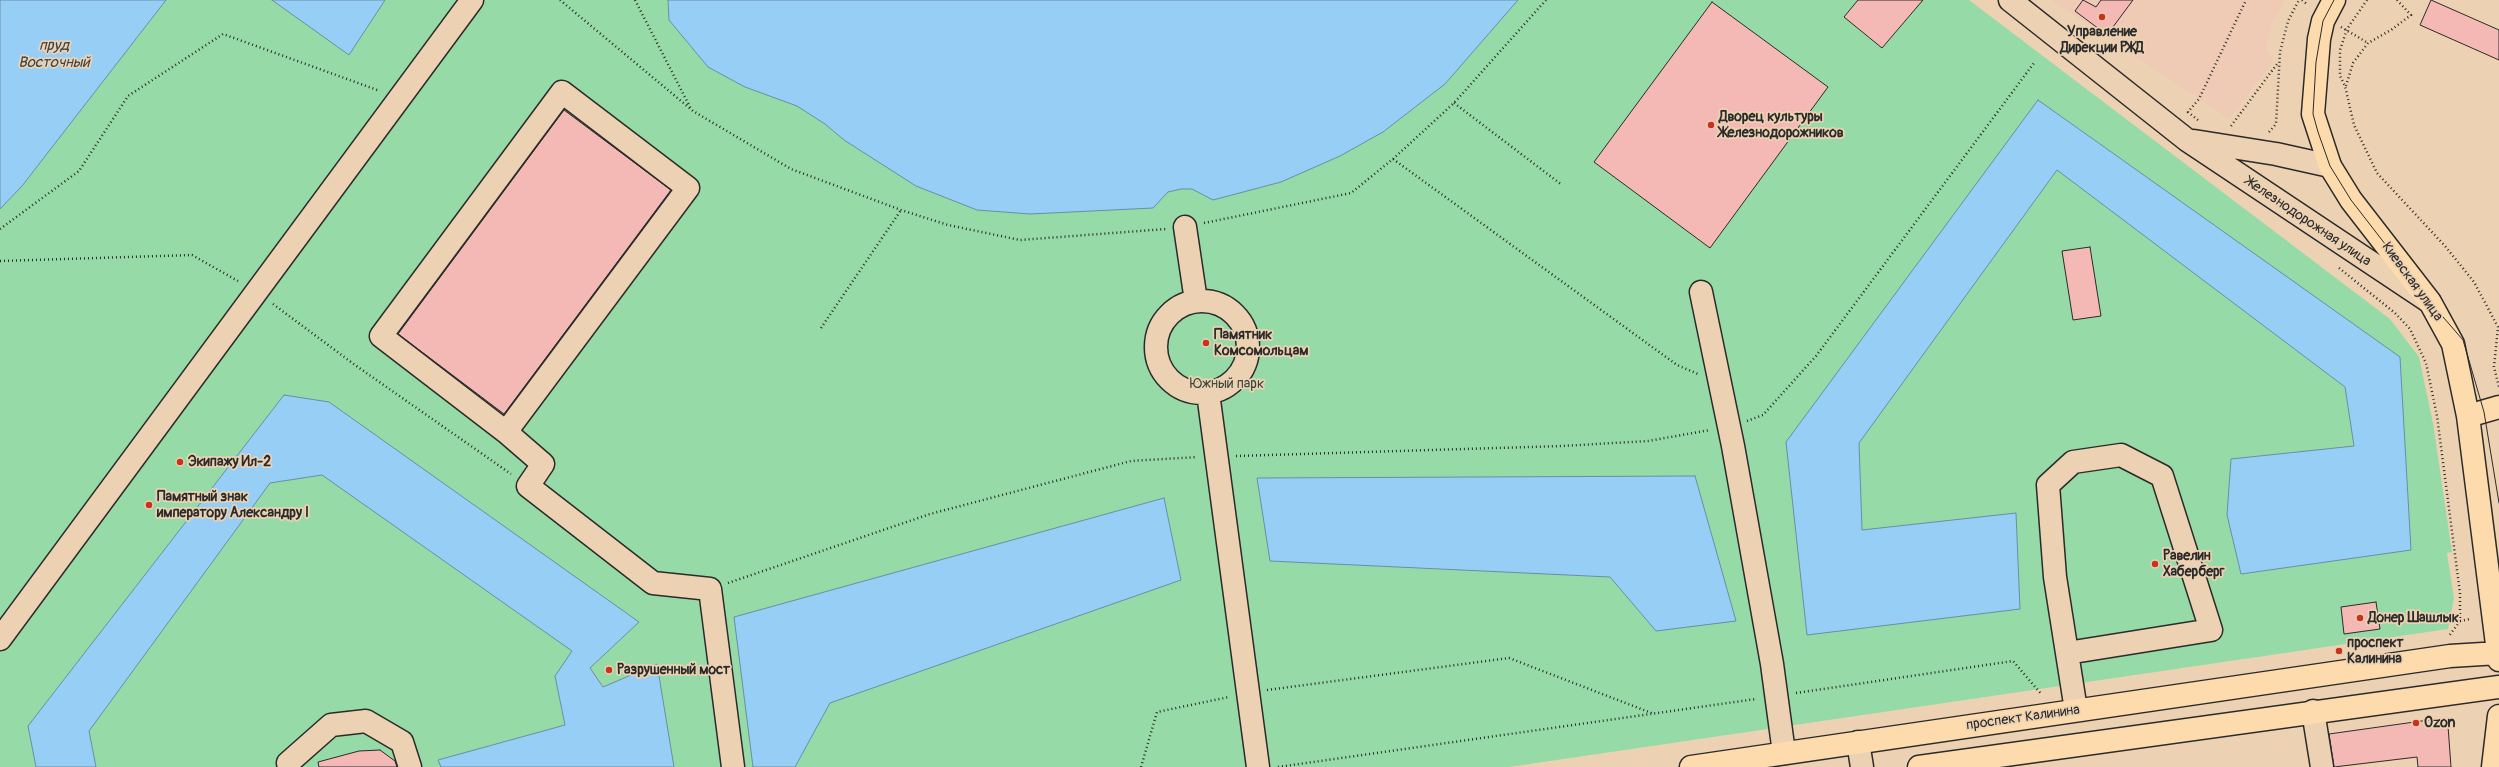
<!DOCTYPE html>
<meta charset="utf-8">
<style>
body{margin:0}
canvas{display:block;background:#ecd2b3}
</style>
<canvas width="2499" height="767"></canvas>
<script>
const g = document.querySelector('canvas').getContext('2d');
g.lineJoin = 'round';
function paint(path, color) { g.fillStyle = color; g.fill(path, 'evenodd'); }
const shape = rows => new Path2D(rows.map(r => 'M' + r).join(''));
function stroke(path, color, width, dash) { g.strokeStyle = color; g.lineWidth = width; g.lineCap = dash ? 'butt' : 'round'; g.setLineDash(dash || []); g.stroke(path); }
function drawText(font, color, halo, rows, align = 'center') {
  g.font = font + ' Pangolin,sans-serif'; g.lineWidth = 3.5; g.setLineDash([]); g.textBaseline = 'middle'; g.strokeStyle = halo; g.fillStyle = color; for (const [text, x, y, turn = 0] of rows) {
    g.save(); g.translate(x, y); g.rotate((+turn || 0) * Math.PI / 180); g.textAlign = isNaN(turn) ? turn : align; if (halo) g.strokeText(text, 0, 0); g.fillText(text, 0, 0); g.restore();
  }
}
paint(shape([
 [2052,0,2285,0,2271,26,2266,48,2273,62,2229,119]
]), '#efcab4');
paint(shape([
 [0,0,1969,0,2390,319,2419,357,2433,423,2452,552,2447,553,2454,598,2448,629,1509,767,0,767]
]), '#96dba7');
const water = shape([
 [0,0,166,0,22,186,0,209,0,0],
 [272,0,385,0,349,55,272,0],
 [668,0,1518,0,1445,84,1383,132,1340,156,1281,182,1213,200,1192,189,1181,189,1168,192,1153,208,1030,214,977,210,916,186,844,140,825,124,797,106,745,87,708,67,669,20,668,0],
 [2038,100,2400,357,2411,550,2241,574,2227,515,2231,459,2354,446,2345,387,2057,170,1859,443,1862,530,2016,513,2020,609,1807,635,1786,442,2038,100],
 [284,395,329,402,639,622,590,668,603,687,657,664,674,767,441,767,438,760,565,725,555,676,572,651,322,475,270,483,89,731,96,767,36,767,28,726,284,395],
 [1695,476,1736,621,1656,631,1610,577,1270,561,1257,478,1695,476],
 [1164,498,1181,580,830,703,795,767,753,767,734,617,1164,498]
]);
paint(water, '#97cef6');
stroke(water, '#6c8da5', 1);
const building = shape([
 [1858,0,1923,0,1882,48,1844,17,1858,0],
 [2083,0,2096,7,2101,0,2133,0,2107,35,2075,11,2083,0],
 [2431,0,2499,30,2499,60,2420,25,2431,0],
 [1712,2,1828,87,1710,248,1594,162,1712,2],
 [564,110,671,190,504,414,398,334,564,110],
 [2090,247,2101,316,2073,320,2062,251,2090,247],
 [2376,602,2380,629,2344,634,2341,607,2376,602],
 [2436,719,2448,726,2451,767,2418,767,2417,757,2334,767,2329,734,2436,719],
 [380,750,395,761,397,767,319,767,318,762,359,751,380,750]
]);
paint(building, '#f5b9b5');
stroke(building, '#2b2b2b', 1);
const minor = shape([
 [2010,0,2187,140,2427,300],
 [2194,141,2276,154,2330,166],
 [1185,227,1196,301],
 [1701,292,1733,446,1772,664,1784,753],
 '1156 347a46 46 0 1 1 92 0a46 46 0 1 1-92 0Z',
 [1208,393,1258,767],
 [506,432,688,188,562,92,381,336,506,432,543,464,528,486,653,583,710,589,733,767],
 [0,639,472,0],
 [2067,653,2211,630,2162,476,2121,455,2073,462,2048,485,2055,577,2076,710],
 [2313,711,2322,767],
 [1858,742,1862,767],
 [288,763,331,725,366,721,402,742,410,767]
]);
const major = shape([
 [2334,0,2323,21,2319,39,2313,114,2330,166,2351,200,2430,302,2453,344,2468,416,2499,660],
 [2468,416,2499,407],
 [1691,767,2450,656,2499,653],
 [1919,767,2499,687],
 [2493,767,2499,716]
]);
stroke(minor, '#2b2b2b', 25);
stroke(major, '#2b2b2b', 25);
stroke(shape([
 [560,0,693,111,791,169,901,210,948,225,1020,240,1166,229],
 [635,0,691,109],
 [2302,0,2308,5],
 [2367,0,2347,29,2340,50,2340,76,2345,86,2354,125,2377,173,2445,246,2474,282,2498,327,2494,367,2499,387],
 [2341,27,2368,43],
 [2346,86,2353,63,2368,43,2391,30,2411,15,2397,0],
 [1454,103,1562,185],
 [2198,120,2188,112,2199,99,2246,0],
 [2231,126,2277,64],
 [2269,132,2276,124,2280,52,2288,21,2299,0],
 [1393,159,1677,365,1698,374],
 [1204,223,1351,193,1393,159,1454,103,1546,0],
 [0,229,79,171,128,96,223,34,380,91],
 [0,261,192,255,238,281],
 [2339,268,2395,313,2410,329,2426,363,2437,416,2460,593,2460,621,2449,636],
 [273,304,355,365,511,474],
 [821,328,901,210],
 [1747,421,1763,415,1816,356,2034,63],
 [1236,456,1562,446,1648,441,1710,430],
 [728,583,930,514,1131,461,1197,457],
 [2460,621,2470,619],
 [1267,690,1509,658,1654,714],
 [1796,693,2013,661,2042,695],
 [1141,767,1157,712,1229,697],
 [1278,767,1756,699]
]), '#2b2b2b', 2.5, [1, 3]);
stroke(minor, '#ecd2b3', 22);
stroke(major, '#fedbac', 22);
stroke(shape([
 [2334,0,2323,21,2316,62,2313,114,2318,132,2330,166,2351,200,2430,302,2463,340,2484,412,2499,503]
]), '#2b2b2b', 1);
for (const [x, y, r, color] of [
 [2102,17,4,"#c8321e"],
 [1711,125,4,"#c8321e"],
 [1206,343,4,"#c8321e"],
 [180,462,4,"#c8321e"],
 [149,505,4,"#c8321e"],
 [2155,564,4,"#c8321e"],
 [2360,618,4,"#c8321e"],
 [2339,651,4,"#c8321e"],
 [609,670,4,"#c8321e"],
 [2416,723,4,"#c8321e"]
]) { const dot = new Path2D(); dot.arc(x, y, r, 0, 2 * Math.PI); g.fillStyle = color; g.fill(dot); stroke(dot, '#ecd2b3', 1.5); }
drawText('bold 14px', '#2b2b2b', '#ecd2b3', [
 ["Управление",2102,32,"center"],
 ["Дирекции РЖД",2102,48,"center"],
 ["Дворец культуры",1719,117],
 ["Железнодорожников",1719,133],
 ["Памятник",1214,335],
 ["Комсомольцам",1214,351],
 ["Экипажу Ил-2",188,462],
 ["Памятный знак",157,497],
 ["императору Александру I",157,513],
 ["Равелин",2163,556],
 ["Хаберберг",2163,572],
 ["Донер Шашлык",2368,618],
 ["проспект",2347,643],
 ["Калинина",2347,659],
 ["Разрушенный мост",617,670],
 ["Ozon",2424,723]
], 'left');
drawText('14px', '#2b2b2b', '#ecd2b3', [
 ["Железнодорожная улица",2308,222,34],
 ["Киевская улица",2412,282,54],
 ["проспект Калинина",2023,718,-8]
]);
drawText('14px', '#3b453e', '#ecd2b3', [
 ["Южный парк",1227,384]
]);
drawText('italic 15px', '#3b4349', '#ecd2b3', [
 ["пруд",54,46],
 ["Восточный",54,63]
]);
</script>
